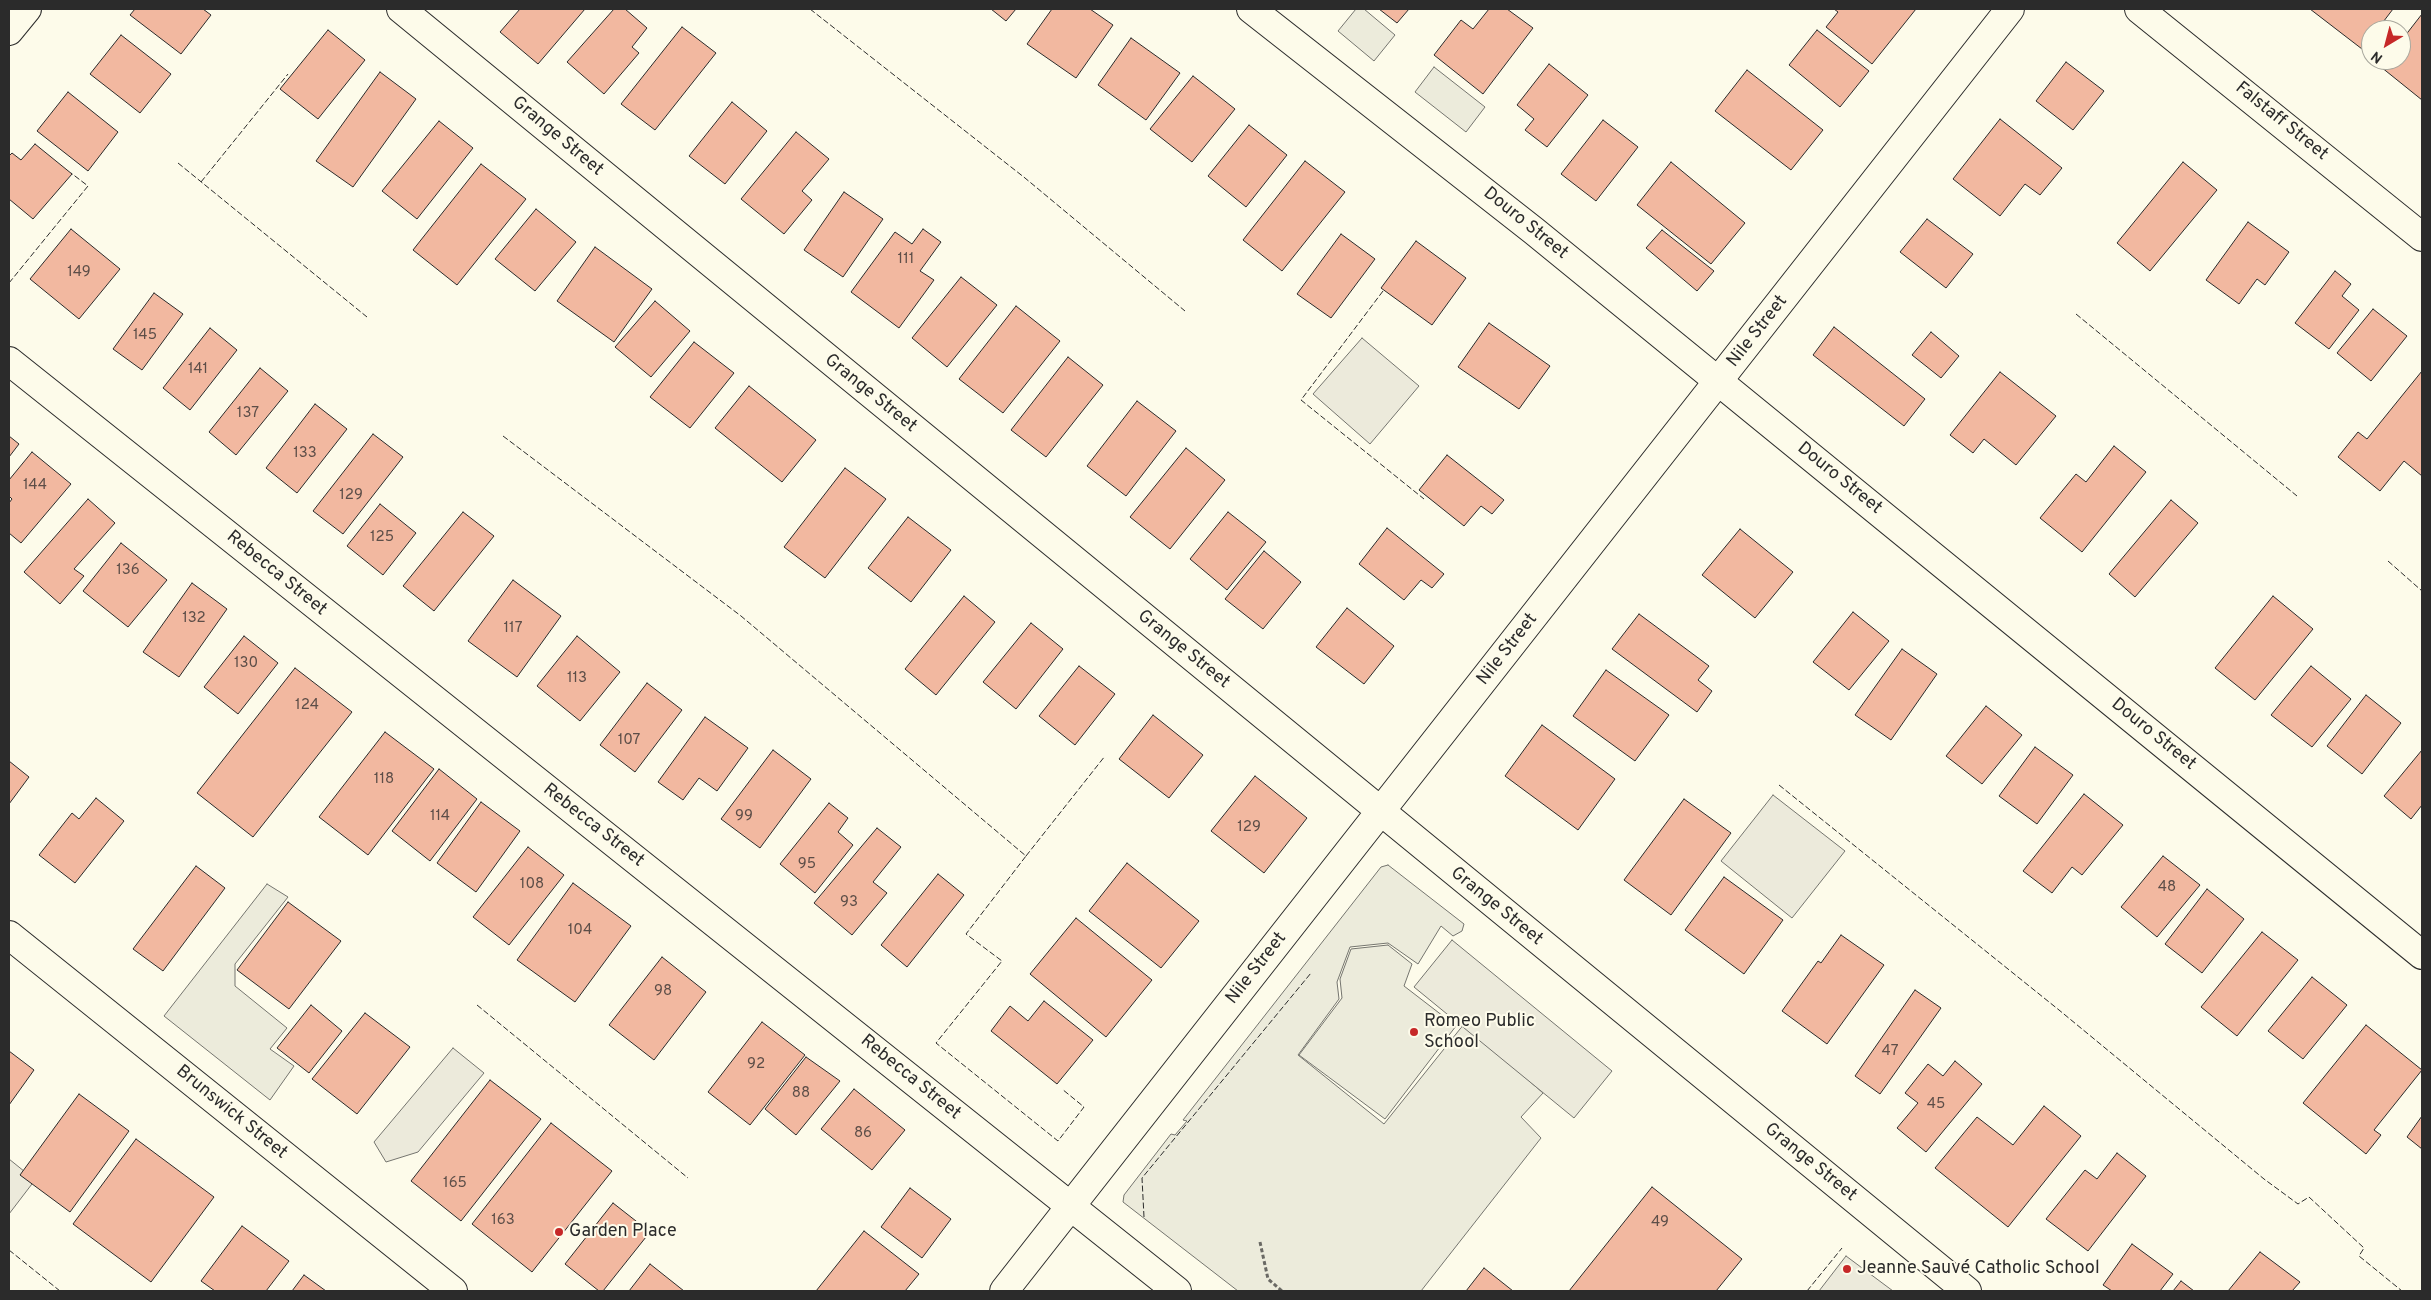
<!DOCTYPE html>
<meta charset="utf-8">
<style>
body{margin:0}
#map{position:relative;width:2431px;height:1300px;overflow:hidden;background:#fdfbea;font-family:Overpass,sans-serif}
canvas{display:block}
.frame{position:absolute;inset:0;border:10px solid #2b2b2b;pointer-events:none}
.north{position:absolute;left:2361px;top:20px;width:50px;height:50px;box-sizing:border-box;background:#fdfbea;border:1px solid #a9a89e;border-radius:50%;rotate:217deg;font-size:14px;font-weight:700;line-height:20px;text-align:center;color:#2b2b2b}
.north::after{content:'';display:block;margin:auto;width:18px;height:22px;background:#c62828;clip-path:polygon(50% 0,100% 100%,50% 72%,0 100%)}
</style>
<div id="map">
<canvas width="2431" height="1300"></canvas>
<div class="frame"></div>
<div class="north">N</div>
</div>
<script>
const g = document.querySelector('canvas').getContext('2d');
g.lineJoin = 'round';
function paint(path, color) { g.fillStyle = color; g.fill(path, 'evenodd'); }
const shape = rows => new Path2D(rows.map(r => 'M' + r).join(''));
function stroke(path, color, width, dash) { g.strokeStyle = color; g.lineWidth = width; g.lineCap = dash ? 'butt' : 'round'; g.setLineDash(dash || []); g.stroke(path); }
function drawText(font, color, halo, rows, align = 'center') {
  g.font = font + ' Overpass,sans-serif'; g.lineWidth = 4; g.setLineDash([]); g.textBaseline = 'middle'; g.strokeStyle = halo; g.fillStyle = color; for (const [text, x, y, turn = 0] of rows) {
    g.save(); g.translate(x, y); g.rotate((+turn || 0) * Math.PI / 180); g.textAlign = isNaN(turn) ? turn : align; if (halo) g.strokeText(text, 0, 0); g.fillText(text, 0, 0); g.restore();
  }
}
const green = shape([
 [1356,9,1364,9,1395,35,1374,61,1338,31,1356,9],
 [1434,67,1485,107,1466,132,1415,92,1434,67],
 [1388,865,1464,924,1462,931,1453,936,1441,926,1418,964,1388,943,1350,947,1337,982,1339,999,1298,1055,1384,1124,1464,1024,1543,1093,1521,1117,1541,1138,1421,1291,1238,1291,1123,1202,1124,1195,1171,1134,1175,1135,1187,1121,1183,1120,1381,867,1388,865],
 [267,884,288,897,235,964,235,986,287,1028,270,1049,294,1066,270,1100,164,1016,267,884],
 [1388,945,1412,964,1404,986,1456,1026,1385,1119,1299,1055,1342,998,1340,979,1351,949,1388,945]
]);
paint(green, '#ecebdb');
stroke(green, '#74746e', 1);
const parking = shape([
 [1362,338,1419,386,1370,444,1313,394,1362,338],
 [1773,795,1845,851,1792,918,1721,861,1773,795],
 [1452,940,1612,1071,1574,1118,1414,987,1452,940],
 [453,1048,484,1073,418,1152,386,1162,374,1142,453,1048],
 [9,1159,35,1180,9,1214,9,1159],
 [1846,1256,1893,1291,1819,1291,1846,1256]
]);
paint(parking, '#eceadb');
stroke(parking, '#74746e', 1);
const building = shape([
 [135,9,203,9,211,15,181,54,130,15,135,9],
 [520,9,585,9,538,64,500,32,520,9],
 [614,9,625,9,647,28,632,47,639,53,604,94,567,62,614,9],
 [991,9,1016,9,1006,21,991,9],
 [1052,9,1090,9,1113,25,1076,78,1027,44,1052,9],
 [1379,9,1409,9,1397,23,1379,9],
 [1489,9,1507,9,1533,28,1483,94,1434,55,1461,20,1473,29,1489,9],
 [1834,9,1916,9,1872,64,1826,27,1838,12,1834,9],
 [2310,9,2393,9,2377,30,2371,30,2371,37,2362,49,2310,9],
 [2422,14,2422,100,2381,67,2386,60,2401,60,2401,41,2422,14],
 [682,27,716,53,655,130,621,104,682,27],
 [328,30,365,60,318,119,280,89,328,30],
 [1817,30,1869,71,1840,107,1789,65,1817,30],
 [121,35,171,74,140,113,90,74,121,35],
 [1131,38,1180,73,1146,120,1098,85,1131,38],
 [2066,62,2104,91,2073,130,2036,101,2066,62],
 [1549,64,1588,95,1547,147,1525,130,1534,119,1517,105,1549,64],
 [1747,70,1823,130,1791,170,1715,111,1747,70],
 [380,72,416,99,353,187,316,161,380,72],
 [1193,76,1235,109,1192,162,1150,129,1193,76],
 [68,92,118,132,88,171,37,131,68,92],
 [732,102,767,131,725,184,689,156,732,102],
 [2000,119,2062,168,2040,195,2025,184,2000,216,1953,179,2000,119],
 [1603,120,1638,147,1596,201,1561,174,1603,120],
 [439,121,473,148,417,219,382,191,439,121],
 [1249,125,1287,155,1246,207,1208,176,1249,125],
 [796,132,829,159,802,191,812,200,784,234,741,199,796,132],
 [35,144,72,174,33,219,9,199,9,156,12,153,21,160,35,144],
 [1305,161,1345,192,1282,271,1243,240,1305,161],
 [1671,162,1745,223,1711,264,1637,205,1671,162],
 [2183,162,2217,190,2150,271,2117,243,2183,162],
 [481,164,526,199,457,285,413,250,481,164],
 [844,192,883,219,843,277,804,250,844,192],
 [536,209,576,242,535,291,495,259,536,209],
 [1927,219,1973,254,1946,288,1900,252,1927,219],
 [2248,222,2289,252,2265,285,2257,279,2239,304,2206,280,2248,222],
 [71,229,120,269,79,319,30,279,71,229],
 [923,229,941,242,920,271,934,280,899,328,851,292,895,232,912,244,923,229],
 [1662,230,1714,271,1697,291,1646,248,1662,230],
 [1341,234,1375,259,1331,318,1297,294,1341,234],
 [1416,241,1466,278,1432,325,1381,288,1416,241],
 [595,247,652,289,614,342,557,301,595,247],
 [2335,271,2351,284,2342,296,2359,310,2329,349,2295,323,2335,271],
 [961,277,997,305,947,367,912,338,961,277],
 [154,293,183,314,142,370,113,349,154,293],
 [655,301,690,331,651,377,615,347,655,301],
 [1016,306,1060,341,1003,413,959,379,1016,306],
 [2373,309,2407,336,2371,381,2337,353,2373,309],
 [1489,323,1550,366,1519,409,1458,367,1489,323],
 [1834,327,1925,399,1904,426,1813,355,1834,327],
 [210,328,237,350,190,410,163,388,210,328],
 [1931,332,1959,356,1941,378,1912,355,1931,332],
 [694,342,734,373,690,428,650,397,694,342],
 [1068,357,1103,385,1046,457,1011,430,1068,357],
 [260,368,288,391,236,455,209,432,260,368],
 [2422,371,2422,476,2404,461,2380,491,2338,457,2358,432,2367,439,2422,371],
 [2000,372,2056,416,2016,465,1984,439,1973,453,1950,435,2000,372],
 [749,386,816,440,782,482,715,428,749,386],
 [1137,401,1176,431,1126,496,1087,466,1137,401],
 [315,404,347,429,297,493,266,468,315,404],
 [373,434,403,457,343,534,313,511,373,434],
 [9,436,19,444,9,457,9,436],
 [2114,446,2146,472,2082,552,2040,518,2076,474,2086,482,2114,446],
 [1186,448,1225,480,1170,549,1130,517,1186,448],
 [32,452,71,484,21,543,9,533,9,503,12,499,9,496,9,480,32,452],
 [1447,455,1504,500,1492,514,1481,506,1464,526,1419,490,1447,455],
 [845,468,886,499,825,578,784,547,845,468],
 [88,499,115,523,74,569,84,576,60,604,24,572,88,499],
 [2171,500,2198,523,2135,597,2109,574,2171,500],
 [380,504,416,533,383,575,347,546,380,504],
 [463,512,494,536,434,611,403,586,463,512],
 [1228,512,1266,542,1227,590,1190,559,1228,512],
 [908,517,951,550,911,602,868,568,908,517],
 [1387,528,1444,574,1432,588,1421,580,1404,600,1359,564,1387,528],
 [1740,529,1793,572,1755,618,1702,575,1740,529],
 [121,543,167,580,128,627,83,591,121,543],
 [1264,551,1301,582,1263,629,1225,599,1264,551],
 [513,580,561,616,517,677,468,641,513,580],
 [192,583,227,609,179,677,143,652,192,583],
 [964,596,995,622,936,695,905,669,964,596],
 [2273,596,2313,629,2255,700,2215,668,2273,596],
 [1347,608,1394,646,1364,684,1316,647,1347,608],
 [1853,612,1889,641,1849,690,1813,662,1853,612],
 [1639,614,1709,666,1698,680,1712,691,1697,712,1612,649,1639,614],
 [1031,623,1063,649,1016,709,983,682,1031,623],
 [244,636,278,663,238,714,204,687,244,636],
 [577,636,620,672,580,721,537,686,577,636],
 [1902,649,1937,674,1891,740,1855,715,1902,649],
 [1079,666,1115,694,1075,745,1039,716,1079,666],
 [2311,666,2351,699,2312,747,2271,715,2311,666],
 [295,668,352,712,253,837,197,793,295,668],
 [1606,670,1669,715,1635,761,1573,716,1606,670],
 [647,683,682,710,635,772,600,745,647,683],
 [2366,695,2401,723,2362,774,2327,746,2366,695],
 [1986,706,2022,735,1982,784,1946,756,1986,706],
 [1153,715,1203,755,1169,798,1119,759,1153,715],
 [705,717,748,748,717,791,699,778,683,800,658,782,705,717],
 [1542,725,1615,779,1578,830,1505,776,1542,725],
 [385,732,434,769,368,855,319,817,385,732],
 [2035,747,2073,775,2037,824,1999,796,2035,747],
 [773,750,811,779,760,848,721,819,773,750],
 [2422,750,2422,805,2411,819,2384,796,2422,750],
 [9,761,29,777,9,804,9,761],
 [439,769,477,799,430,861,392,831,439,769],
 [1255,776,1307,818,1264,873,1211,831,1255,776],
 [2084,794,2123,825,2082,875,2072,867,2052,893,2023,871,2084,794],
 [96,798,124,821,75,883,39,855,72,813,79,819,96,798],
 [1684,799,1731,833,1671,915,1624,880,1684,799],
 [481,802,520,831,476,892,437,863,481,802],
 [829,803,848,818,838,832,853,845,815,893,780,864,829,803],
 [877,828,901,847,873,882,887,893,852,935,814,903,877,828],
 [528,847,564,875,509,945,473,917,528,847],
 [2163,856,2200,885,2157,937,2121,907,2163,856],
 [1127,863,1199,921,1161,968,1089,911,1127,863],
 [196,866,225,888,163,971,133,949,196,866],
 [938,874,964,895,907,967,881,945,938,874],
 [1724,877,1783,920,1744,974,1685,930,1724,877],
 [573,883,631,926,575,1002,517,960,573,883],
 [2207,889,2244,919,2202,973,2165,944,2207,889],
 [288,902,341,941,289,1009,237,970,288,902],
 [1076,918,1152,980,1106,1037,1030,974,1076,918],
 [2262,932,2298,960,2237,1036,2201,1007,2262,932],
 [1841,935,1884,965,1827,1044,1782,1011,1818,961,1821,963,1841,935],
 [662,957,706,992,654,1060,609,1025,662,957],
 [2312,977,2347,1005,2303,1059,2268,1031,2312,977],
 [1915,990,1941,1008,1880,1094,1855,1076,1915,990],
 [1044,1001,1093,1040,1057,1084,991,1031,1010,1006,1028,1021,1044,1001],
 [311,1005,342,1031,309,1073,277,1048,311,1005],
 [365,1013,410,1047,357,1114,312,1079,365,1013],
 [762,1022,805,1055,750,1125,708,1092,762,1022],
 [2366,1025,2422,1070,2374,1130,2381,1135,2366,1154,2303,1103,2366,1025],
 [9,1051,34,1070,9,1105,9,1051],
 [806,1057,840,1081,796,1135,765,1109,806,1057],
 [1955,1061,1982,1084,1926,1152,1897,1128,1918,1103,1905,1093,1928,1064,1943,1076,1955,1061],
 [490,1080,541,1119,461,1221,411,1181,490,1080],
 [854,1089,905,1130,872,1170,821,1129,854,1089],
 [79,1094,129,1131,70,1212,20,1175,79,1094],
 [2044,1106,2081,1136,2008,1227,1935,1168,1977,1117,2013,1145,2044,1106],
 [2422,1116,2422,1149,2407,1137,2422,1116],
 [551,1123,612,1171,532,1272,472,1224,551,1123],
 [136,1139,214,1197,151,1282,73,1224,136,1139],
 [2117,1153,2146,1176,2088,1251,2046,1219,2085,1170,2097,1179,2117,1153],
 [1652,1187,1742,1259,1716,1291,1569,1291,1652,1187],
 [910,1188,951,1219,922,1258,881,1227,910,1188],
 [613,1203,650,1232,603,1291,599,1291,565,1264,613,1203],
 [242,1226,289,1261,266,1291,215,1291,201,1281,242,1226],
 [864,1231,919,1274,905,1291,816,1291,864,1231],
 [2132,1244,2173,1274,2160,1291,2112,1291,2103,1285,2132,1244],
 [2260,1252,2300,1282,2292,1291,2228,1291,2260,1252],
 [650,1264,684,1291,629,1291,650,1264],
 [1484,1268,1513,1291,1466,1291,1484,1268],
 [304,1275,326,1291,292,1291,304,1275],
 [2181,1281,2194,1291,2173,1291,2181,1281]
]);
paint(building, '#f2b8a0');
stroke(building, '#2b2b2b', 1);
const minor = shape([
 [401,9,1967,1291],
 [2139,9,2422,237],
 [9,361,1177,1291],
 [9,935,453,1291],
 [1004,1291,2010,9]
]);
const tertiary = shape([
 [1251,9,1534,231,2422,955],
 [9,31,27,9]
]);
stroke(minor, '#2b2b2b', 30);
stroke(tertiary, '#2b2b2b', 30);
stroke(shape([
 [1260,1242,1268,1279,1282,1291]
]), '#6a6964', 3, [4, 2.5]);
stroke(minor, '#fdfbea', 28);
stroke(tertiary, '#fdfbea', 28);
stroke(shape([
 [810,9,1025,178,1185,311],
 [178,163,367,317],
 [201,182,288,74],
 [9,283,88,186,71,173],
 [1383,291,1301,400,1424,499],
 [2076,314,2297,496],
 [503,436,741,616,1026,856,966,934,1002,961,936,1043,1058,1141,1084,1107,1062,1089],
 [2388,561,2422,591],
 [1779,785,2059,1010,2264,1179,2298,1204,2309,1197,2364,1248,2359,1256,2402,1291],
 [1026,856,1105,756],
 [477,1005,688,1178],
 [1144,1217,1142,1178,1311,973],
 [9,1250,60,1291],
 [1807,1291,1842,1248]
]), '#2b2b2b', 1, [6, 2.5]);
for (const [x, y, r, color] of [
 [1414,1032,5,"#c62828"],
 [559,1232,5,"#c62828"],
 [1847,1269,5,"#c62828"]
]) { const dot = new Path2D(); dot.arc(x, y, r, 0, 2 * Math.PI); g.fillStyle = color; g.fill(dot); stroke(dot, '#fdfbea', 2); }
drawText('15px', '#5d4e48', null, [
 ["111",906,260],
 ["149",79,273],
 ["145",145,336],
 ["141",198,370],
 ["137",248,414],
 ["133",305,454],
 ["144",35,486],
 ["129",351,496],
 ["125",382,538],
 ["136",128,571],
 ["132",194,619],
 ["117",513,629],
 ["130",246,664],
 ["113",577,679],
 ["124",307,706],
 ["107",629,741],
 ["118",384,780],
 ["114",440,817],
 ["99",744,817],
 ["129",1249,828],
 ["95",807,865],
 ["108",532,885],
 ["48",2167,888],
 ["93",849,903],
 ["104",580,931],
 ["98",663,992],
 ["47",1890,1052],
 ["92",756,1065],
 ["88",801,1094],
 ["45",1936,1105],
 ["86",863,1134],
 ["165",455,1184],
 ["163",503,1221],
 ["49",1660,1223]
]);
drawText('18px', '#2b2b2b', '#fdfbea', [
 ["Falstaff Street",2281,122,39],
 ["Grange Street",557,137,40],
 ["Douro Street",1525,224,39],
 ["Nile Street",1758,332,-52],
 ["Grange Street",870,394,39],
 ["Douro Street",1839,479,39],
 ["Rebecca Street",276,574,39],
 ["Grange Street",1183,650,39],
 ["Nile Street",1508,650,-52],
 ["Douro Street",2153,735,39],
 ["Rebecca Street",593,826,38],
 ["Grange Street",1496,907,39],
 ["Nile Street",1257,969,-52],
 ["Rebecca Street",910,1078,39],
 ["Brunswick Street",231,1113,39],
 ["Grange Street",1810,1163,39]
]);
drawText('18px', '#2b2b2b', '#fdfbea', [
 ["Romeo Public",1424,1022],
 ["School",1424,1043],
 ["Garden Place",569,1232],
 ["Jeanne Sauvé Catholic School",1857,1269]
], 'left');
</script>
